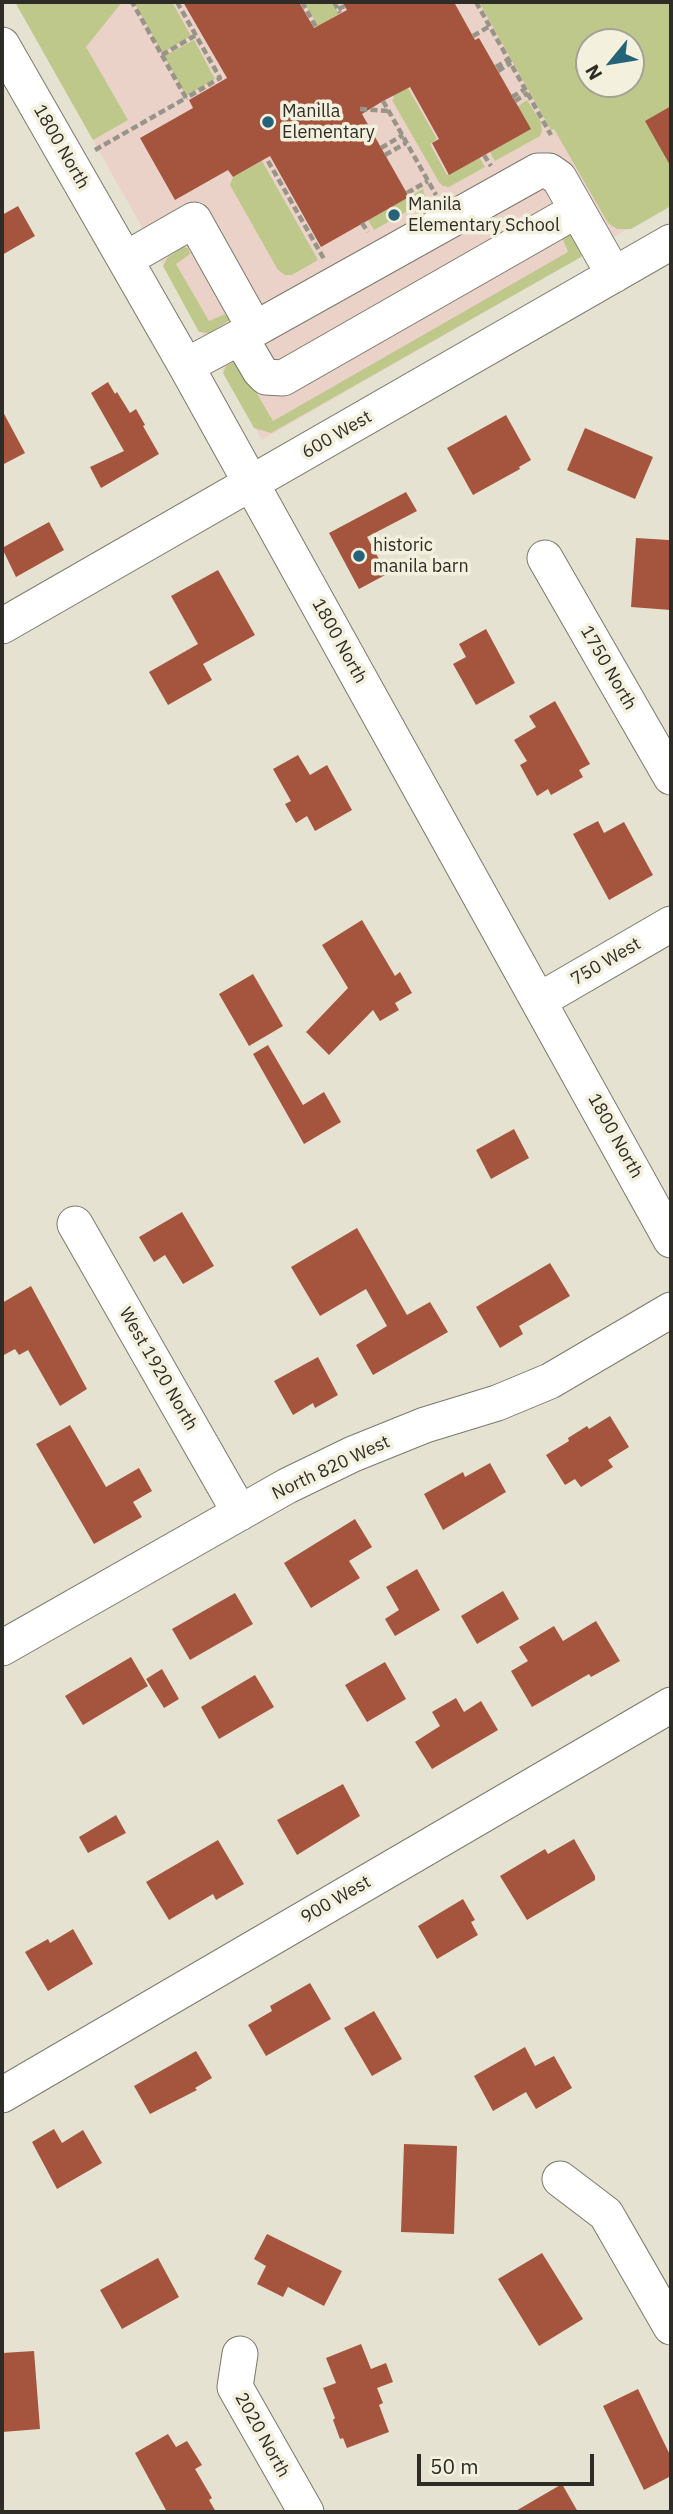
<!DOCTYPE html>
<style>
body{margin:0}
#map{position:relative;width:673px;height:2514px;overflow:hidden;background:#e6e2d1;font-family:"IBM Plex Sans",sans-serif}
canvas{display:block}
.frame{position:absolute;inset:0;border:4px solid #2e2c26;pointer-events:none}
.north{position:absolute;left:575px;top:28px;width:70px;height:70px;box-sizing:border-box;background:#f3f0de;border:2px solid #a4a294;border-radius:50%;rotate:240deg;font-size:19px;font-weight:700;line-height:28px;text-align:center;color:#2e2c26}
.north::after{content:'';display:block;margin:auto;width:24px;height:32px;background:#256379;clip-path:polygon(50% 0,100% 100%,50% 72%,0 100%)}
.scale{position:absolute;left:417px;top:2454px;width:177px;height:32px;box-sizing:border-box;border:4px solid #2e2c26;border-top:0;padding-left:9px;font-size:21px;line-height:24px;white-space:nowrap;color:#2e2c26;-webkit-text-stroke:5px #f3f0de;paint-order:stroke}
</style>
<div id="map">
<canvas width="673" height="2514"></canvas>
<div class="frame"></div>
<div class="north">N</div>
<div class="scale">50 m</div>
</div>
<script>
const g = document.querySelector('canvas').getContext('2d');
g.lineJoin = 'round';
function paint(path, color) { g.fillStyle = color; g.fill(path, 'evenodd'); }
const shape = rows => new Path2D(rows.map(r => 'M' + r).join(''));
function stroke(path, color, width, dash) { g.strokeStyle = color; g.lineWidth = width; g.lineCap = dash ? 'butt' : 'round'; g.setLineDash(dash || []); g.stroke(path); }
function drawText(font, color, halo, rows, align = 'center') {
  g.font = font + ' "IBM Plex Sans",sans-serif'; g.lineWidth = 7; g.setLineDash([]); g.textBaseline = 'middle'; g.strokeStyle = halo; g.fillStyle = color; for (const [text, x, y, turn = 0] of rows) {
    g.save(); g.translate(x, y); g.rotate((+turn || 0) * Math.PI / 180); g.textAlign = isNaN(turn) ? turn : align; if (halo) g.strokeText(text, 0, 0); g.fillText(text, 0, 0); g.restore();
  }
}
paint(shape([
 [15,2,671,2,671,204,262,440],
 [589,42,631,42,631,84,589,84]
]), '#ebd2c9');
paint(shape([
 [15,2,122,2,86,47,128,120,93,140],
 [134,2,172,2,191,36,162,53],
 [304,2,332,2,339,14,318,26],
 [479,2,671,2,671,106,646,121,671,167,671,206,631,229,617,229,608,223,554,129,551,130],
 [589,42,631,42,631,84,589,84],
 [194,40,215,79,186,96,164,56],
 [405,83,437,139,430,144,447,175,479,157,485,167,449,187,443,186,439,182,392,100,394,98,391,92],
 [527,100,541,122,542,131,540,136,495,161,490,152,518,106],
 [262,161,318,260,292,275,285,275,278,270,230,185,233,177],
 [423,189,425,197,422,203,374,230,368,220],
 [569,230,582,253,581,257,271,433,254,428,223,373,226,366,233,362,241,366,273,421,568,252,562,237],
 [183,247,188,248,190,254,176,264,209,321,225,314,230,320,209,333,199,332,163,266,168,257]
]), '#bdc88a');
paint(shape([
 [183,2,299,2,314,28,347,10,342,2,454,2,475,40,479,38,531,129,449,175,432,143,439,139,410,87,383,101,362,114,409,197,321,247,270,156,233,177,228,170,175,200,140,138,193,108,189,100,227,78],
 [671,106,671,167,645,121],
 [18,206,35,236,2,255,2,215],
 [108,382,115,394,117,392,130,413,136,409,145,425,143,426,159,454,101,488,90,467,124,451,91,393],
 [2,410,25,453,2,465],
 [506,415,531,460,519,467,520,469,473,495,447,448],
 [585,428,653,457,635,499,567,470],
 [406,492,417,511,367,537,387,574,359,589,329,533],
 [49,522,64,550,16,577,2,548],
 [636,538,669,540,671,610,631,607],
 [218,570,255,635,203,664,212,680,168,705,149,672,198,644,171,596],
 [486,629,515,683,476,705,453,664,466,657,459,644],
 [555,701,590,764,579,770,583,777,551,795,548,789,537,796,520,765,527,761,514,740,536,727,529,716],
 [298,755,310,775,327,765,352,810,315,831,307,816,296,823,285,804,291,801,273,769],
 [598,821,604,833,624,822,653,875,609,900,573,834],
 [362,920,395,976,400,972,412,993,395,1003,399,1010,380,1021,373,1010,329,1055,306,1032,348,988,322,945],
 [253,974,283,1026,249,1046,219,994],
 [268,1045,303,1105,324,1092,341,1122,304,1144,253,1054],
 [514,1129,529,1158,491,1179,476,1150],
 [182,1212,214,1266,183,1284,165,1255,154,1262,139,1237],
 [357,1228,407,1315,430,1302,448,1332,373,1375,356,1345,387,1326,366,1289,320,1316,291,1267],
 [550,1263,570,1296,519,1326,523,1334,500,1348,476,1307],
 [31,1286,87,1389,60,1406,28,1350,19,1355,15,1349,2,1356,2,1303],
 [318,1357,338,1395,315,1408,313,1403,293,1415,274,1381],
 [610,1416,629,1447,608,1460,613,1467,581,1487,575,1479,565,1485,546,1455,569,1441,568,1438,587,1426,589,1429],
 [70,1425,106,1487,139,1468,152,1491,133,1502,142,1517,94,1544,36,1444],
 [490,1463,506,1492,443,1530,424,1494,463,1472,465,1477],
 [355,1519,372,1547,349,1561,360,1578,311,1608,284,1563],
 [417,1569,440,1610,395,1636,385,1619,399,1610,386,1587],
 [503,1591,519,1619,477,1644,461,1616],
 [235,1593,253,1624,190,1660,172,1629],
 [596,1621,620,1661,591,1677,589,1674,532,1707,511,1671,528,1661,519,1647,554,1626,563,1641],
 [131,1657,148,1686,83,1725,65,1696],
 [385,1662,406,1699,367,1722,345,1685],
 [162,1669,179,1699,164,1708,146,1679],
 [255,1675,274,1707,219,1739,201,1707],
 [456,1698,464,1712,481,1701,498,1730,432,1769,415,1742,440,1726,432,1712],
 [343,1784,360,1816,297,1855,277,1820],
 [116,1815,126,1833,88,1853,79,1837],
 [574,1839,595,1876,595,1880,527,1920,500,1876,545,1849,548,1854],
 [218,1840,244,1884,216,1900,213,1894,169,1920,146,1882],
 [463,1899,475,1920,471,1922,478,1935,437,1959,418,1926],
 [73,1929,93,1964,48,1991,25,1952,48,1939,50,1943],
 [310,1983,331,2019,266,2056,248,2025,272,2011,270,2006],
 [374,2011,402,2059,372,2076,344,2028],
 [525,2047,535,2066,554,2056,572,2088,536,2109,526,2092,493,2111,474,2076],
 [196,2051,212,2078,195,2088,197,2090,150,2114,134,2086],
 [54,2129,62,2143,83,2130,102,2163,57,2189,32,2142],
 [404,2144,457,2146,454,2234,401,2232],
 [267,2234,342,2271,324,2306,288,2287,283,2297,257,2284,266,2266,254,2259],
 [542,2253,583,2319,539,2346,498,2279],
 [158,2258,179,2297,122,2329,100,2290],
 [361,2344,371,2369,386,2363,393,2382,377,2388,383,2403,379,2405,389,2432,347,2448,343,2438,340,2439,333,2420,335,2418,323,2388,336,2383,326,2358],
 [34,2351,40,2429,2,2432,2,2353],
 [638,2389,671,2457,671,2476,644,2490,603,2406],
 [168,2434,176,2447,187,2441,202,2465,195,2469,212,2498,209,2500,216,2512,167,2512,135,2453],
 [562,2484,578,2512,514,2512]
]), '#a5553e');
const minor = shape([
 [2,45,186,366,671,1240],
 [126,259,194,220,255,329,186,366],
 [255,329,538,171,549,171,559,178,614,275],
 [240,337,260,371,266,377,283,378,577,210],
 [545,558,671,777],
 [2,626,671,242],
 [540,1000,671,924],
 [75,1224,240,1513],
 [2,1648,287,1486,353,1454,425,1425,497,1403,550,1381,671,1310],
 [2,2095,671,1705],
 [560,2179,606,2214,671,2327],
 [240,2354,235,2387,306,2512]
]);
stroke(minor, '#7c796a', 37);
stroke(shape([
 [177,2,220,78,186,98],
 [302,2,316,27],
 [334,2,340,13],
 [476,2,551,135],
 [338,9,345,6],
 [473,36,490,26],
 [162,55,196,35],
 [496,67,509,59],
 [498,71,511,63],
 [512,97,525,89],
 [383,101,436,195],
 [515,101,528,93],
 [360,109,388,111],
 [381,148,403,135],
 [95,150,186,98,132,2],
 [385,155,406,143],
 [484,155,491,166],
 [268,161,324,259],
 [407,193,428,181],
 [362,223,368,232]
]), '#989588', 4.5, [7, 3.5]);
stroke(minor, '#fff', 35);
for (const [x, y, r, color] of [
 [268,122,7,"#256379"],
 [394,215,7,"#256379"],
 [359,556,7,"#256379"]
]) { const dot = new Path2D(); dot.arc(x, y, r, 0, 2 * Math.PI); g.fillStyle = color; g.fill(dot); stroke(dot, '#f3f0de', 2.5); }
drawText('18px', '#2e2c26', '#f3f0de', [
 ["Manilla",282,112],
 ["Elementary",282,133],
 ["Manila",408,205],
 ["Elementary School",408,226],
 ["historic",373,546],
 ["manila barn",373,567]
], 'left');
drawText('18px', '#2e2c26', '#f3f0de', [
 ["1800 North",61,147,60],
 ["600 West",337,435,-30],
 ["1800 North",339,641,61],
 ["1750 North",608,668,60],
 ["750 West",606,962,-30],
 ["1800 North",615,1136,61],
 ["West 1920 North",158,1369,60],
 ["North 820 West",331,1468,-25],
 ["900 West",336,1900,-30],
 ["2020 North",262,2435,61]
]);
</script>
